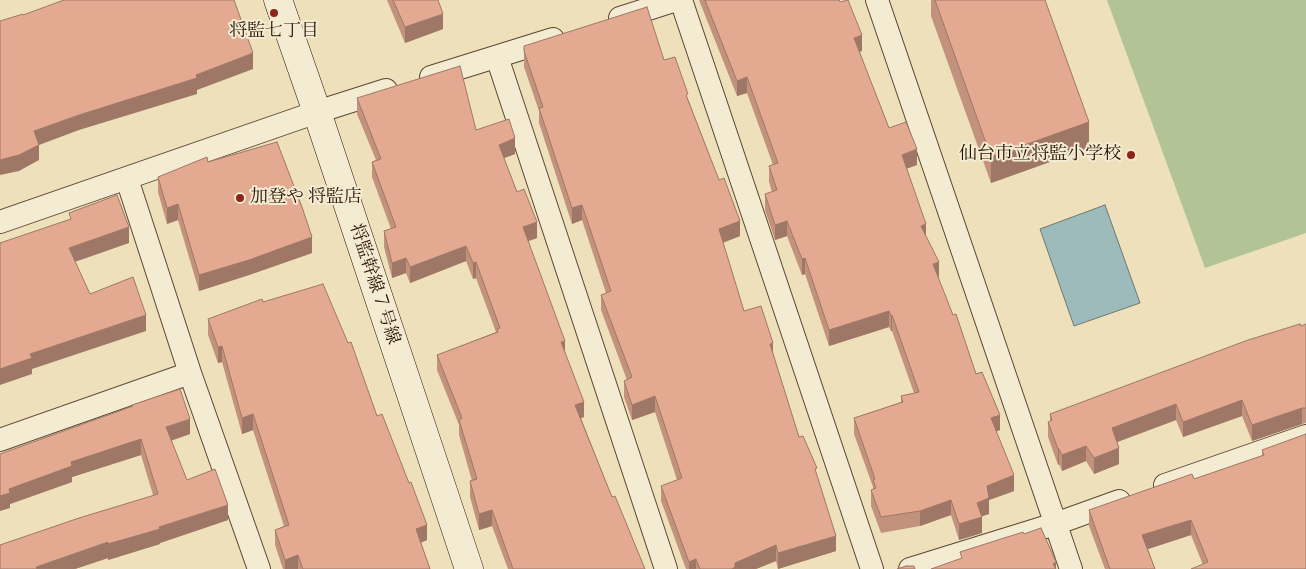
<!DOCTYPE html>
<meta charset="utf-8">
<style>
body{margin:0}
canvas{display:block;background:#eee0bb}
</style>
<canvas width="1306" height="569"></canvas>
<script>
const g = document.querySelector('canvas').getContext('2d');
g.lineJoin = 'round';
function paint(path, color) { g.fillStyle = color; g.fill(path, 'evenodd'); }
const shape = rows => new Path2D(rows.map(r => 'M' + r).join(''));
function stroke(path, color, width, dash) { g.strokeStyle = color; g.lineWidth = width; g.lineCap = dash ? 'butt' : 'round'; g.setLineDash(dash || []); g.stroke(path); }
function drawText(font, color, halo, rows, align = 'center') {
  g.font = font + ' "Libre Bodoni","Noto Serif JP",serif'; g.lineWidth = 4; g.setLineDash([]); g.textBaseline = 'middle'; g.strokeStyle = halo; g.fillStyle = color; for (const [text, x, y, turn = 0] of rows) {
    g.save(); g.translate(x, y); g.rotate((+turn || 0) * Math.PI / 180); g.textAlign = isNaN(turn) ? turn : align; if (halo) g.strokeText(text, 0, 0); g.fillText(text, 0, 0); g.restore();
  }
}
paint(shape([
 [1107,0,1306,0,1306,233,1205,268]
]), '#b2c395');
const water = shape([
 [1105,205,1140,303,1074,326,1040,229,1105,205]
]);
paint(water, '#9dbbba');
stroke(water, '#6f7771', 1);
const street = shape([
 [681,0,872,569],
 [877,0,1071,569],
 [620,18,676,0],
 [497,57,666,569],
 [431,77,553,39],
 [127,179,190,373,259,569],
 [0,222,317,112,386,90],
 [0,440,190,373],
 [1165,485,1306,436],
 [910,569,1055,524,1119,501]
]);
const secondary = shape([
 [278,0,317,112,469,569]
]);
stroke(street, '#5b4631', 24);
stroke(secondary, '#2a1203', 29);
stroke(street, '#f4ebd3', 22);
stroke(secondary, '#f4ebd3', 28);
paint(shape([
 [387,0,438,0,443,29,405,43],
 [699,0,839,0,862,51,859,52,889,128,917,165,906,169,938,278,976,374,1000,430,996,432,1014,491,989,500,989,514,982,516,982,533,959,540,951,515,920,526,881,533,871,506,871,490,873,490,873,487,854,434,854,418,901,402,901,396,914,393,892,331,891,331,889,327,829,346,805,274,802,275,787,236,775,240,765,210,765,194,772,192,769,182,769,166,773,165,747,93,737,96],
 [931,0,1045,0,1089,148,991,183,931,16],
 [524,46,664,60,688,99,740,236,723,243,744,311,773,354,799,437,817,476,836,551,778,569,776,561,756,569,686,569,661,501,661,486,677,480,655,412,632,420,624,397,624,381,627,380,601,310,601,295,606,293,582,220,572,224,539,123,539,111,524,67],
 [357,98,476,130,515,154,504,158,517,192,537,238,528,241,565,352,584,417,581,418,612,497,645,569,508,569,492,526,479,530,470,497,470,481,472,481,459,435,459,425,437,370,437,355,496,332,476,278,473,279,466,261,410,283,406,273,392,278,384,247,384,231,391,229,372,177,372,162,376,160,357,114],
 [208,162,312,253,249,275,199,291,178,220,167,224,158,192,158,177],
 [263,302,377,416,427,540,421,543,430,569,283,569,275,545,275,530,284,526,253,430,242,434,222,362,218,363,208,335,208,319],
 [1306,324,1306,423,1302,424,1252,441,1242,416,1183,437,1176,420,1117,442,1119,464,1094,474,1086,461,1062,471,1059,464,1058,465,1048,437,1048,422,1050,421,1050,414],
 [190,434,171,441,187,480,228,520,160,543,160,544,108,560,108,558,75,569,153,495,141,455,72,477,72,482,10,504,10,508,0,454],
 [1262,450,1306,569,1203,565,1191,535,1148,549,1155,569,1105,569,1089,526,1089,510,1194,479,1262,456]
]), '#c3927d');
paint(shape([
 [443,14,443,29,405,43,405,27],
 [862,35,862,51,854,54,854,38],
 [253,53,253,69,197,90,197,94,79,130,39,145,39,160,19,171,0,175,0,160,34,131,79,115,196,75],
 [747,77,747,93,737,96,737,81],
 [1089,122,1089,148,991,183,991,157],
 [515,138,515,154,499,160,499,145],
 [917,149,917,165,902,170,902,155],
 [178,204,178,220,167,224,167,208],
 [582,205,582,220,572,224,572,208],
 [740,221,740,236,719,244,719,229],
 [787,221,787,236,775,240,775,225],
 [537,222,537,238,523,243,523,227],
 [926,224,926,240,921,226],
 [129,227,129,243,69,264,69,248],
 [312,237,312,253,249,275,199,291,199,275],
 [466,246,466,261,410,283,410,267],
 [406,258,406,273,392,278,392,263],
 [805,258,805,274,802,275,802,259],
 [476,262,476,278,473,279,473,263],
 [939,262,939,278,933,280,933,264],
 [889,311,889,327,829,346,829,330],
 [146,315,146,331,32,369,32,374,0,385,0,369,30,354],
 [892,315,892,331,891,331,891,316],
 [565,341,565,357,561,342],
 [773,343,773,359,770,344],
 [222,346,222,362,218,363,218,347],
 [655,396,655,412,632,420,632,405],
 [1242,400,1242,416,1183,437,1183,422],
 [584,402,584,417,575,420,575,405],
 [1176,404,1176,420,1112,444,1112,428],
 [1302,408,1302,424,1252,441,1252,425],
 [253,414,253,430,242,434,242,418],
 [1000,415,1000,430,991,433,991,418],
 [190,419,190,434,166,442,166,427],
 [141,439,141,455,72,477,72,482,10,504,10,508,0,511,0,496,9,489,71,462],
 [1086,446,1086,461,1062,471,1062,455],
 [1119,448,1119,464,1094,474,1094,458],
 [1058,449,1059,449,1059,464,1058,465],
 [1014,475,1014,491,989,500,989,514,977,518,977,503,987,486],
 [951,500,951,515,920,526,920,511],
 [228,505,228,520,160,543,160,544,108,560,108,544],
 [492,510,492,526,479,530,479,514],
 [982,517,982,533,959,540,959,524],
 [1191,520,1191,535,1142,551,1142,535],
 [427,525,427,540,416,544,416,529],
 [836,536,836,551,778,569,778,553],
 [108,542,108,558,75,569,36,569,36,567],
 [776,545,776,561,756,569,732,569,735,563],
 [298,555,298,569,285,569,285,560],
 [696,559,696,569,689,569,689,562],
 [1056,562,1056,569,1053,569,1053,564]
]), '#9f7766');
const building = shape([
 [64,0,234,0,253,53,196,75,197,78,79,115,34,131,39,145,19,155,0,160,0,21,23,14,23,15,64,0],
 [393,0,438,0,443,14,405,27,393,0],
 [705,0,839,0,840,2,848,0,862,35,854,38,889,128,906,122,917,149,902,155,926,224,921,226,939,262,933,264,953,315,956,314,976,374,982,372,1000,415,991,418,1014,475,987,486,989,498,977,503,982,517,959,524,951,500,920,511,881,517,871,490,876,488,873,480,875,479,854,418,903,402,901,396,919,392,892,315,891,316,889,311,829,330,805,258,802,259,787,221,775,225,765,194,777,190,769,166,778,163,747,77,737,81,705,0],
 [935,0,1045,0,1089,122,991,157,935,0],
 [647,7,664,60,675,57,688,94,686,95,719,180,724,178,740,221,719,229,744,311,761,306,773,343,770,344,799,437,803,436,817,468,815,469,836,536,778,553,776,545,735,563,735,567,732,569,700,569,696,559,689,562,661,486,682,478,655,396,632,405,624,381,632,377,601,295,611,291,582,205,572,208,539,108,543,107,524,51,524,46,647,7],
 [460,66,476,130,509,119,515,138,499,145,517,192,524,189,537,222,523,227,565,341,561,342,584,402,575,405,612,497,615,496,645,569,513,569,492,510,479,514,470,481,477,479,459,420,462,418,437,355,498,332,497,329,500,328,476,262,473,263,466,246,410,267,406,258,392,263,384,231,396,227,372,162,381,159,357,98,460,66],
 [277,142,302,207,312,237,249,260,199,275,178,204,167,208,158,177,207,157,208,162,277,142],
 [117,195,129,227,69,248,90,294,133,277,146,315,30,354,32,358,0,369,0,243,71,219,69,213,117,195],
 [323,284,348,343,351,342,377,416,382,414,409,483,411,482,427,525,416,529,430,569,303,569,298,555,285,560,275,530,289,525,253,414,242,418,222,346,218,347,208,319,262,299,263,302,323,284],
 [1300,324,1301,326,1306,324,1306,408,1302,408,1252,425,1242,400,1183,422,1176,404,1112,428,1119,448,1094,458,1086,446,1062,455,1059,449,1058,449,1048,422,1052,420,1050,414,1248,340,1300,324],
 [180,389,190,419,166,427,187,480,215,469,228,505,159,527,160,529,108,544,108,542,36,567,37,569,0,569,0,545,79,518,158,494,141,439,71,462,72,466,9,489,10,493,0,496,0,454,133,406,132,405,180,389],
 [1306,434,1306,569,1191,569,1208,562,1191,520,1142,535,1155,569,1110,569,1089,510,1192,474,1194,479,1264,455,1262,450,1306,434],
 [1041,528,1056,562,1053,564,1056,569,931,569,962,558,960,552,1023,532,1024,534,1041,528],
 [906,566,914,566,915,569,897,569,906,566]
]);
paint(building, '#e3aa91');
stroke(building, '#9f7766', 1);
for (const [x, y, r, color] of [
 [274,13,5,"#8f2418"],
 [1131,155,5,"#8f2418"],
 [240,198,5,"#8f2418"]
]) { const dot = new Path2D(); dot.arc(x, y, r, 0, 2 * Math.PI); g.fillStyle = color; g.fill(dot); stroke(dot, '#f4ebd3', 2); }
drawText('18px', '#2a1203', '#f4ebd3', [
 ["将監七丁目",274,32],
 ["仙台市立将監小学校",1121,155,"right"],
 ["加登や 将監店",250,198,"left"]
]);
drawText('18px', '#2a1203', '#f4ebd3', [
 ["将監幹線７号線",374,284,72]
]);
</script>
